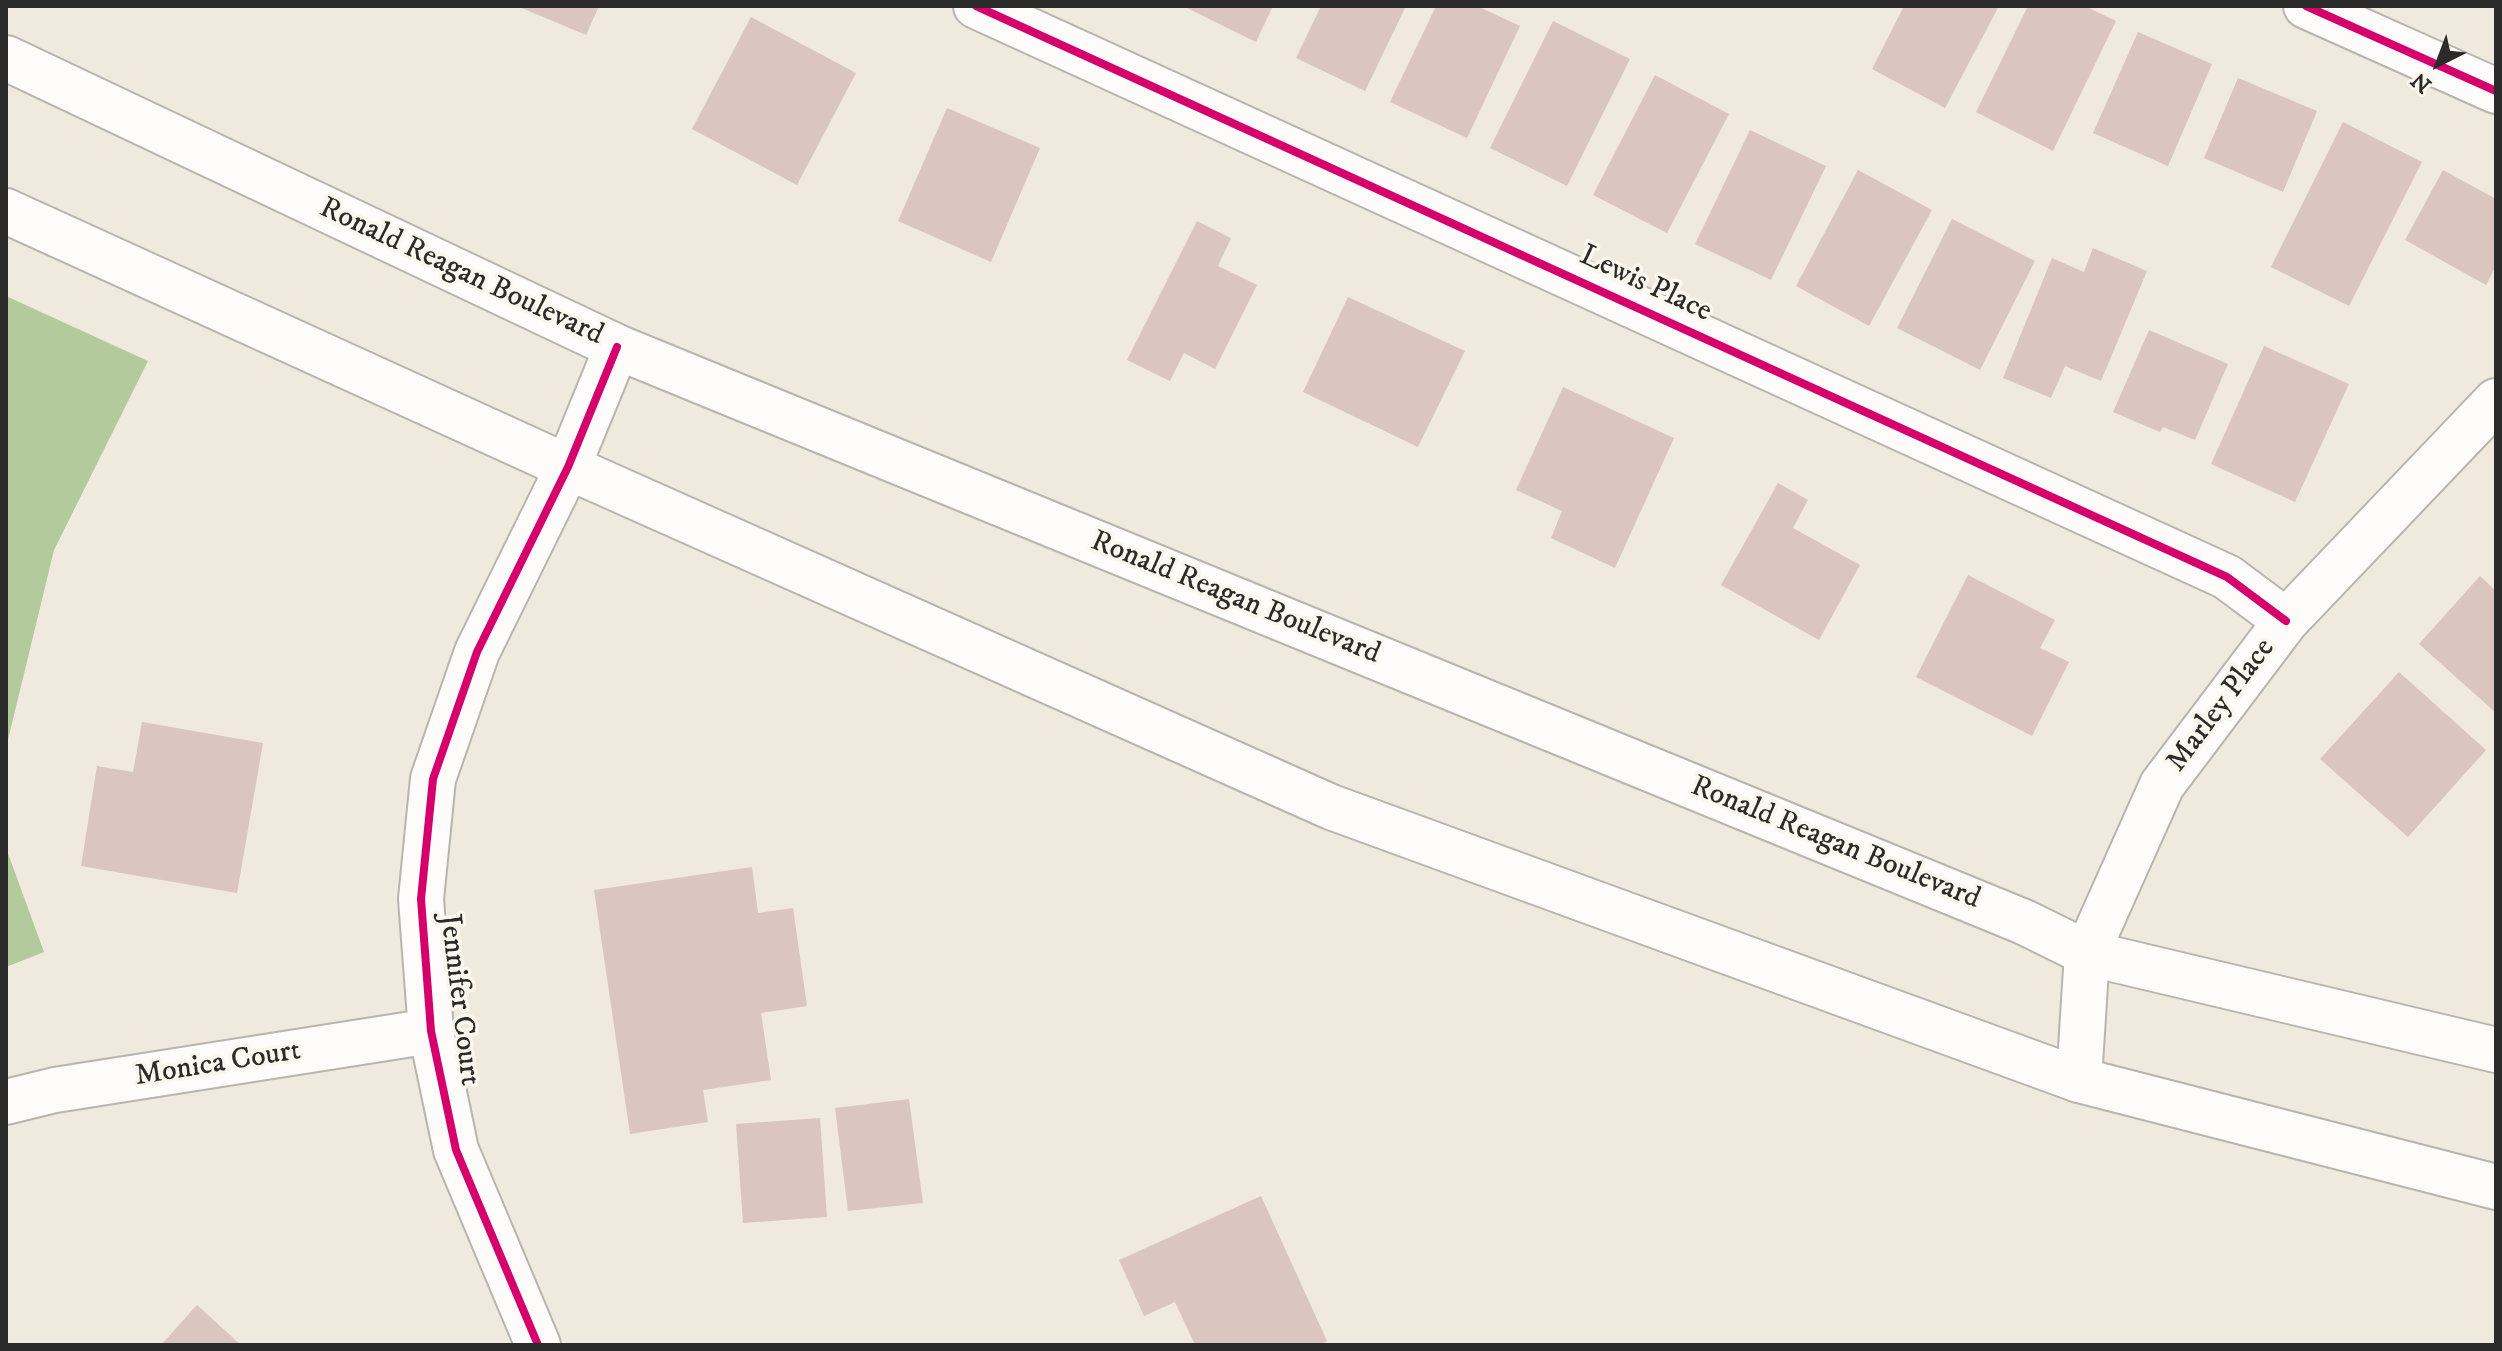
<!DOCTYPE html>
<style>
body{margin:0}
#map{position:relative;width:2502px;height:1351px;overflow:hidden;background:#efe9de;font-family:"IM FELL DW Pica",serif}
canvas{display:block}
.frame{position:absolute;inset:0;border:8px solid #2b2b2b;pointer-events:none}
.north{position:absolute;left:2398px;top:24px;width:80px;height:80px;-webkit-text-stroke:6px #fbf7ec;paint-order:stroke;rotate:222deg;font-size:22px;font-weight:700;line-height:32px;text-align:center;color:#2b2b2b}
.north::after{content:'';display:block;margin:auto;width:28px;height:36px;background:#2b2b2b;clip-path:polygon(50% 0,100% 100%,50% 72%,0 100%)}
</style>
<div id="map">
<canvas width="2502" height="1351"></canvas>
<div class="frame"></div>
<div class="north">N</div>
</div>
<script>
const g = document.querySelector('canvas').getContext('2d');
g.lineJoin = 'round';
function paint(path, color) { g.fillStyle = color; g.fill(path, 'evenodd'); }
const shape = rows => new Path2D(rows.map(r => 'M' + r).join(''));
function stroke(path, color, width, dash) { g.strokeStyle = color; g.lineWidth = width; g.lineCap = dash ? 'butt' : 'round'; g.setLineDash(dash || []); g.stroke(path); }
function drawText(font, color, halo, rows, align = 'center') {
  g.font = font + ' "IM FELL DW Pica",serif'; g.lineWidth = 7; g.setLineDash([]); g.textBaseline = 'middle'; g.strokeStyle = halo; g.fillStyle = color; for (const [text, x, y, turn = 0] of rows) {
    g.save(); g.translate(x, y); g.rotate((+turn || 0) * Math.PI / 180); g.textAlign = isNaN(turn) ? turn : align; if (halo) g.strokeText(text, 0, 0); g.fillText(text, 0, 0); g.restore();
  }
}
paint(shape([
 [6,296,148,361,54,550,6,748],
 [6,848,44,952,6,967]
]), '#b3ca9d');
paint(shape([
 [517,6,599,6,586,35],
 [1188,6,1273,6,1256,42,1187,8],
 [1321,6,1406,6,1365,91,1296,58],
 [1436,6,1477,6,1520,26,1467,138,1390,102],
 [1904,6,1999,6,1945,108,1872,69],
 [2028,6,2085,6,2116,21,2053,151,1976,112],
 [751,17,856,73,797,185,692,129],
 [1553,21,1630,59,1567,186,1490,148],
 [2138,32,2212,64,2168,166,2093,133],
 [1655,75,1729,114,1667,233,1593,195],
 [2238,78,2317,111,2283,192,2204,158],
 [947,108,1040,148,991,262,898,221],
 [2343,122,2422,162,2349,306,2271,267],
 [1750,130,1826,166,1771,280,1695,244],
 [1858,170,1932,210,1869,326,1796,286],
 [2443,170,2496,199,2496,266,2486,285,2405,240],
 [1952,219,2035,261,1980,370,1897,328],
 [1197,221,1231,238,1218,266,1257,285,1215,369,1184,353,1170,381,1127,360],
 [2093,248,2147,271,2101,381,2065,366,2051,398,2003,378,2052,258,2084,272],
 [1348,297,1465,351,1418,447,1303,392],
 [2149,330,2228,364,2195,440,2163,427,2160,432,2113,412],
 [2264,346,2349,384,2295,502,2211,464],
 [1563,387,1674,438,1615,568,1551,538,1562,511,1516,490],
 [1778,483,1808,500,1793,528,1860,565,1819,640,1721,585],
 [1968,575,2055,620,2040,648,2069,662,2032,736,1916,677],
 [2480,576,2496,591,2496,713,2419,644],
 [2399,672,2486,750,2408,837,2320,759],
 [142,722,263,743,237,893,81,866,97,766,133,772],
 [752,867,758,913,793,908,807,1006,761,1013,771,1080,703,1090,708,1122,630,1134,594,890],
 [909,1099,923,1203,848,1211,835,1108],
 [820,1118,827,1217,743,1223,736,1124],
 [1261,1196,1327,1341,1318,1345,1195,1345,1175,1302,1144,1316,1119,1260],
 [197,1305,241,1345,161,1345]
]), '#dac6be');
const minor = shape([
 [976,6,2227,577,2286,621],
 [2306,6,2496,91],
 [2079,1080,2087,953,2162,785,2286,621,2496,401],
 [6,1102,55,1090,431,1031],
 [538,1345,456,1150,431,1031,421,899,433,779,477,652,568,467,617,347]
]);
const major = shape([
 [6,58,617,347,2024,922,2087,953,2496,1050],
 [6,211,568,467,1331,807,2079,1080,2496,1187]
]);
stroke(minor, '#b8b4ae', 48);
stroke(major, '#b8b4ae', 48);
stroke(minor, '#fdfcfa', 44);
stroke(major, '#fdfcfa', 44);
stroke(shape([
 [976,6,2227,577,2286,621],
 [2306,6,2496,91],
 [538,1345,456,1150,431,1031,421,899,433,779,477,652,568,467,617,347]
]), '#d6006c', 8);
drawText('30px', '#2b2b2b', '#fbf7ec', [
 ["Ronald Reagan Boulevard",461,273,25],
 ["Lewis Place",1645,285,25],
 ["Ronald Reagan Boulevard",1235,599,22],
 ["Marley Place",2222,706,-53],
 ["Ronald Reagan Boulevard",1835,844,22],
 ["Jennifer Court",458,1000,83],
 ["Monica Court",218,1065,-9]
]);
</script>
